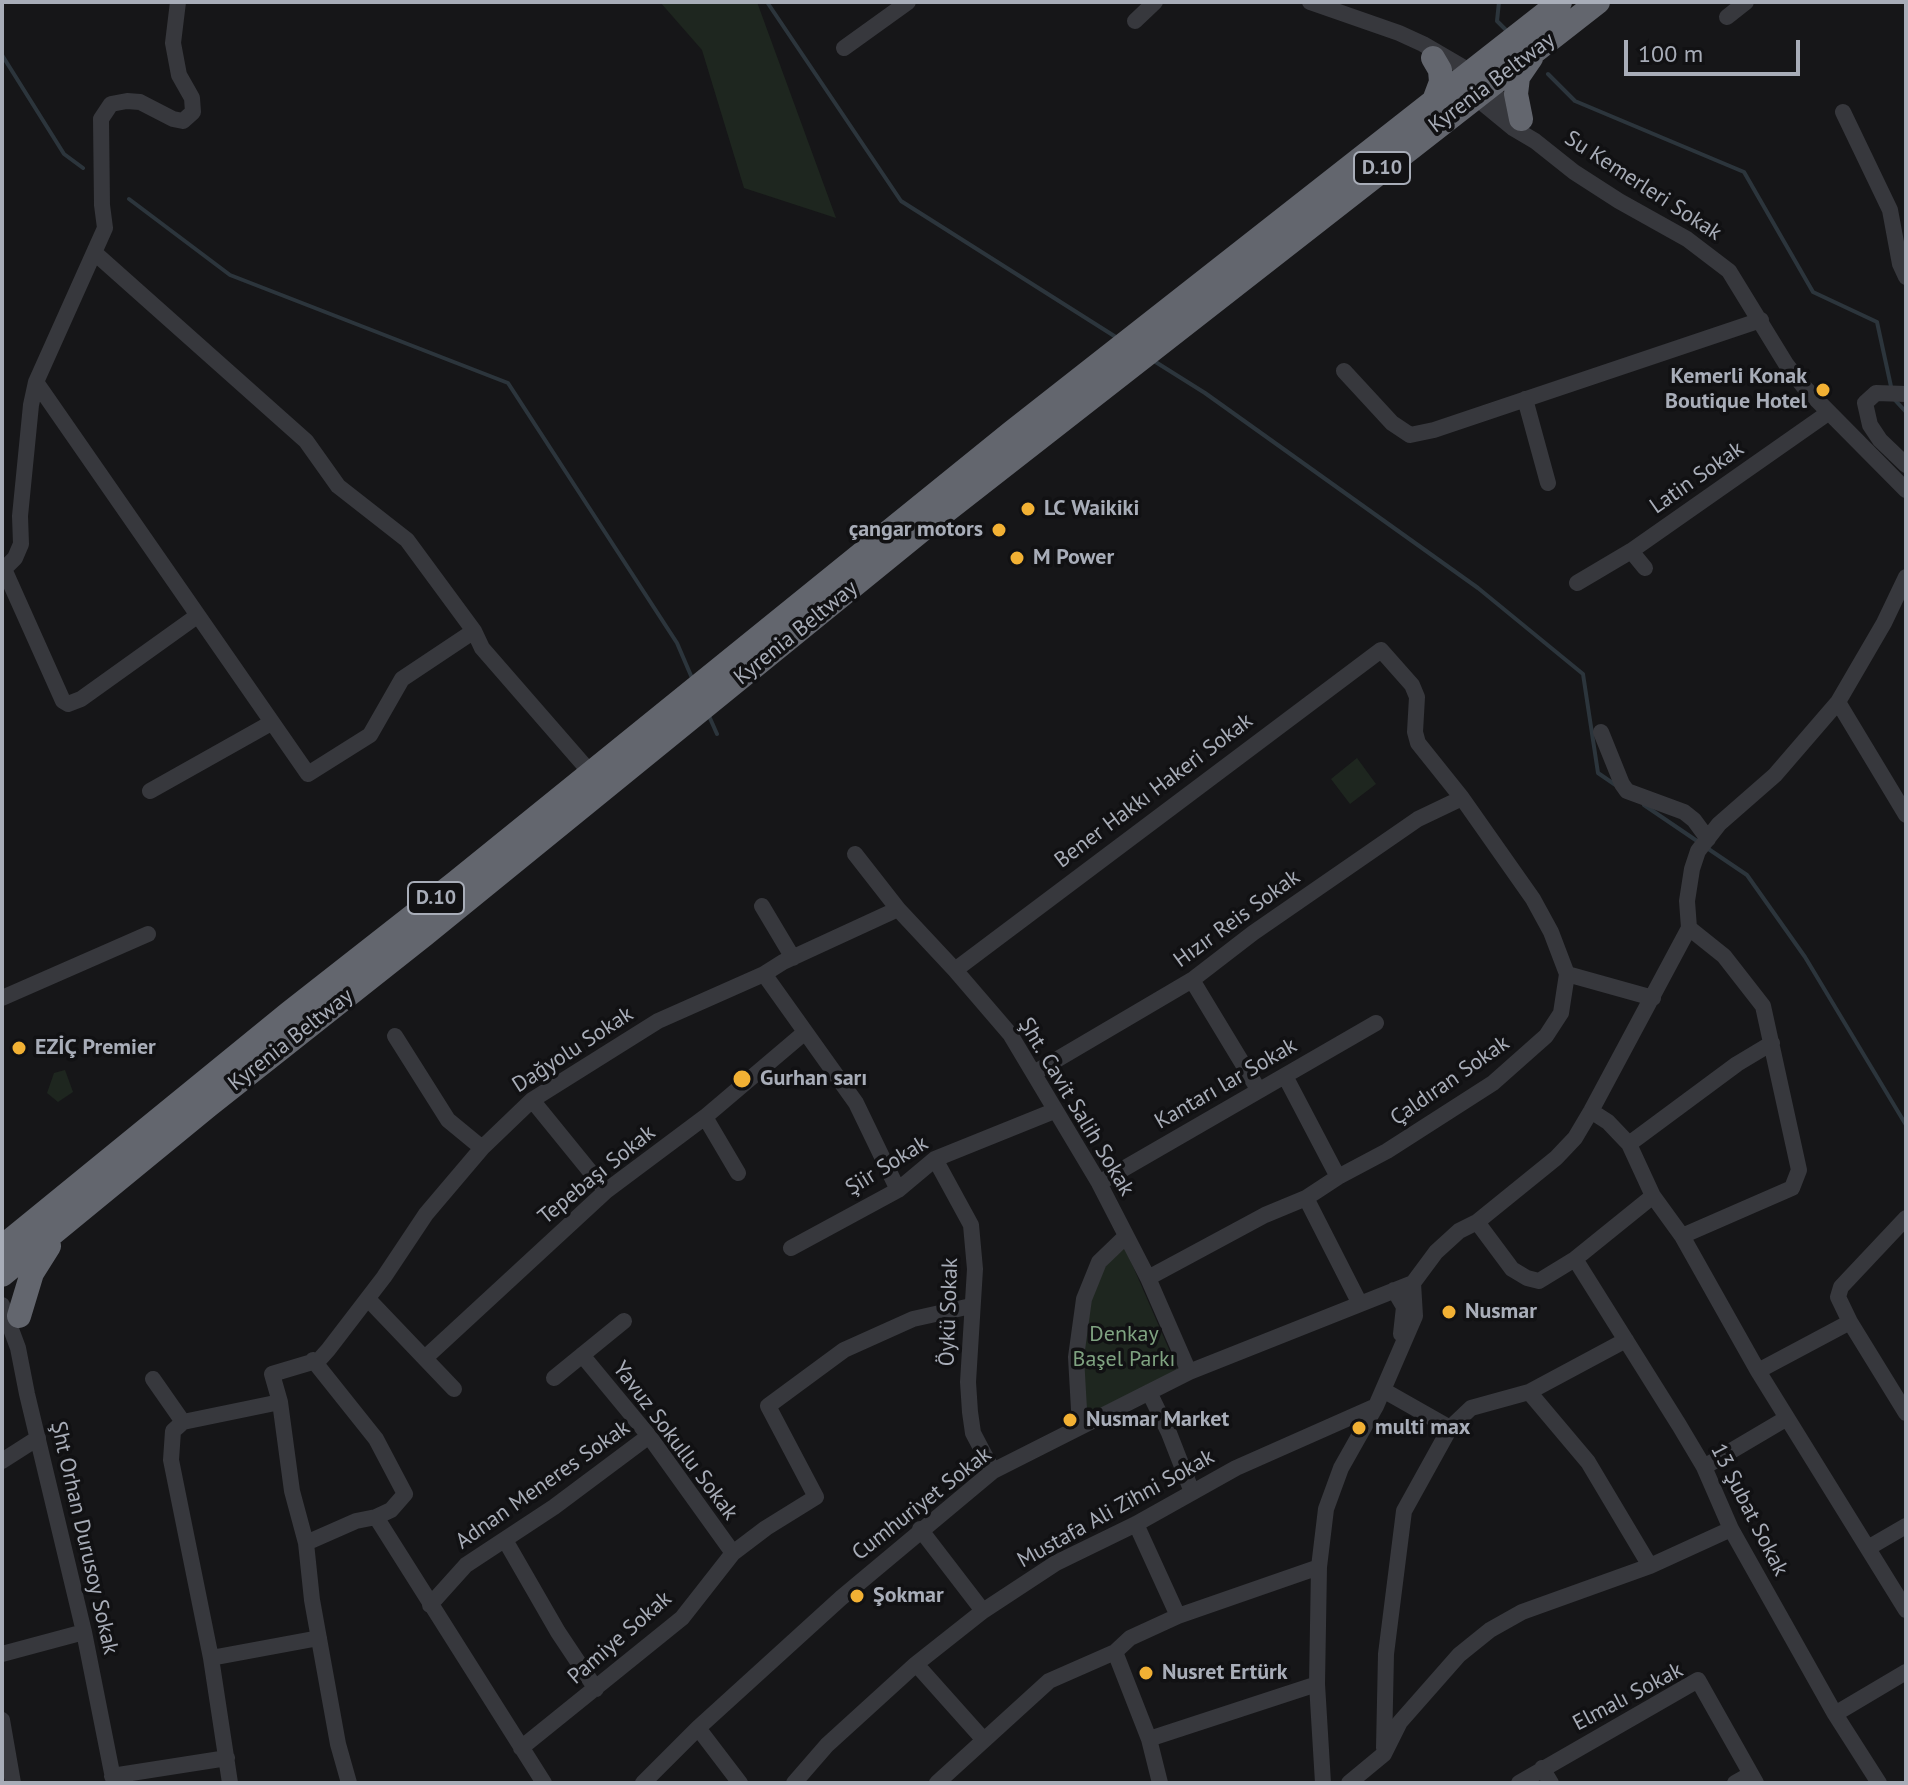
<!DOCTYPE html>
<meta charset="utf-8">
<style>
body{margin:0}
#map{position:relative;width:1908px;height:1785px;overflow:hidden;background:#161618;font-family:"PT Sans",sans-serif}
canvas{display:block}
.frame{position:absolute;inset:0;border:4px solid #a8adb8;pointer-events:none}
.scale{position:absolute;left:1624px;top:40px;width:176px;height:36px;box-sizing:border-box;border:4px solid #a8adb8;border-top:0;padding-left:10px;font-size:24px;line-height:28px;white-space:nowrap;color:#a8adb8;-webkit-text-stroke:6px #111113;paint-order:stroke}
</style>
<div id="map">
<canvas width="1908" height="1785"></canvas>
<div class="frame"></div>
<div class="scale">100 m</div>
</div>
<script>
const g = document.querySelector('canvas').getContext('2d');
g.lineJoin = 'round';
function paint(path, color) { g.fillStyle = color; g.fill(path, 'evenodd'); }
const shape = rows => new Path2D(rows.map(r => 'M' + r).join(''));
function stroke(path, color, width, dash) { g.strokeStyle = color; g.lineWidth = width; g.lineCap = dash ? 'butt' : 'round'; g.setLineDash(dash || []); g.stroke(path); }
function drawText(font, color, halo, rows, align = 'center') {
  g.font = font + ' "PT Sans",sans-serif'; g.lineWidth = 7; g.setLineDash([]); g.textBaseline = 'middle'; g.strokeStyle = halo; g.fillStyle = color; for (const [text, x, y, turn = 0] of rows) {
    g.save(); g.translate(x, y); g.rotate((+turn || 0) * Math.PI / 180); g.textAlign = isNaN(turn) ? turn : align; if (halo) g.strokeText(text, 0, 0); g.fillText(text, 0, 0); g.restore();
  }
}
paint(shape([
 [660,2,757,2,836,218,744,188,702,50],
 [1357,758,1376,784,1350,804,1331,779],
 [65,1070,73,1092,58,1102,47,1093,54,1073],
 [1125,1248,1178,1370,1085,1416,1081,1364,1094,1282,1111,1259]
]), '#1e261f');
stroke(shape([
 [767,2,901,201,1119,339],
 [1499,2,1497,21,1507,31],
 [2,55,64,154,83,168],
 [1548,74,1575,101,1744,172,1813,292,1877,322,1892,391],
 [129,199,230,275,508,383,677,643,692,678],
 [1154,361,1205,393,1478,588,1583,674,1598,773,1617,786],
 [1894,399,1906,412],
 [709,716,717,734],
 [1644,805,1700,843],
 [1707,848,1747,875,1805,957,1906,1125]
]), '#2c353c', 4);
stroke(shape([
 [1310,2,1399,33,1423,44,1471,72,1519,117],
 [1727,17,1746,2],
 [1135,21,1155,2],
 [844,48,908,2],
 [1468,91,1513,128,1535,141,1574,172,1619,201,1687,239,1729,271,1786,364,1804,387,1906,490],
 [1843,112,1890,210,1900,264,1906,277],
 [96,254,306,441,338,486,407,540,474,631,482,648,590,772],
 [1344,371,1392,423,1410,435,1434,430,1761,320],
 [36,382,308,774,370,735,402,679,474,631],
 [1906,394,1876,393,1865,403,1870,425,1880,440,1906,465],
 [1525,399,1548,483],
 [1631,551,1645,568],
 [4,569,63,701,68,704,81,699,197,616],
 [2,571,15,558,21,544,20,516,31,405,36,382,105,228,102,205,101,119,111,104,127,101,140,102,173,119,183,121,193,112,192,98,179,75,173,43,178,2],
 [1577,583,1631,551,1828,413],
 [1838,702,1906,815],
 [1601,732,1622,784,1627,791,1684,812,1694,820,1708,839],
 [150,791,271,723],
 [855,854,898,909,955,970,1010,1034,1099,1183,1148,1278,1189,1372],
 [762,906,793,958],
 [955,970,1381,650,1412,685,1417,697,1415,732,1418,743,1462,798,1533,899,1551,932,1567,974,1561,1013,1546,1036,1493,1083,1387,1151,1338,1177,1306,1198,1265,1215,1148,1278],
 [764,974,856,1103,898,1190],
 [1567,974,1653,998],
 [1192,980,1258,1089],
 [2,998,148,934],
 [395,1036,448,1120,482,1148],
 [1034,1073,1192,980,1253,933,1418,819,1462,798],
 [1285,1076,1338,1177],
 [532,1100,606,1191],
 [1591,1111,1608,1122,1629,1144,1653,1196,1682,1236,1758,1371,1906,1610],
 [705,1117,738,1173],
 [1629,1144,1737,1064,1772,1043],
 [935,1159,971,1225,975,1269,968,1382,970,1412,973,1433,993,1471],
 [1099,1183,1376,1023],
 [1306,1198,1360,1304],
 [1477,1222,1512,1269,1527,1278,1539,1281,1575,1259,1653,1196],
 [1682,1236,1792,1188,1799,1170,1763,1006,1724,956,1689,928],
 [791,1248,898,1190,935,1159,1054,1111],
 [1575,1259,1679,1425,1704,1467,1731,1529,1835,1714,1879,1783],
 [1394,1290,1404,1307,1401,1334],
 [368,1299,454,1389],
 [2,1305,18,1348,27,1394,84,1632,114,1783],
 [1850,1322,1838,1297,1841,1287,1906,1218],
 [582,1355,649,1436,733,1553],
 [425,1358,606,1191,705,1117,804,1033],
 [313,1360,376,1439,405,1494,391,1510,376,1517],
 [1758,1371,1850,1322,1906,1413],
 [554,1378,624,1321],
 [153,1379,183,1422,173,1431,171,1460,211,1658,230,1783],
 [1383,1390,1450,1428,1471,1408,1529,1392,1626,1340],
 [1149,1392,1169,1433,1192,1492],
 [1529,1392,1588,1462,1650,1566],
 [183,1422,280,1402],
 [1080,1427,1076,1357,1084,1299,1099,1262,1126,1236],
 [2,1461,38,1438],
 [1704,1467,1787,1418],
 [1136,1524,1178,1616],
 [920,1529,983,1611],
 [505,1540,558,1632,596,1689],
 [306,1543,356,1521,376,1517,544,1783],
 [1868,1548,1906,1526],
 [430,1605,466,1565,554,1507,649,1436],
 [1115,1652,1149,1739,1160,1783],
 [2,1654,84,1632],
 [211,1658,319,1638],
 [916,1664,983,1739],
 [1835,1714,1906,1672],
 [2,1720,13,1783],
 [698,1728,740,1783],
 [1149,1739,1317,1684],
 [521,1748,682,1618,733,1553,766,1528,816,1497,768,1406,844,1350,913,1319,971,1306],
 [1384,1748,1386,1654,1404,1511,1450,1428],
 [1542,1768,1551,1783],
 [112,1776,227,1758],
 [349,1783,338,1744,312,1600,306,1543,292,1491,280,1402,272,1374,319,1360,328,1350,384,1277,426,1214,482,1148,532,1100,658,1021,764,974,783,962,898,909],
 [643,1783,698,1728,841,1598,993,1471,1189,1372,1413,1283,1436,1252,1459,1231,1477,1222,1556,1158,1575,1138,1591,1111,1689,928,1687,901,1692,869,1698,851,1719,824,1775,775,1838,702,1884,623,1906,577],
 [794,1783,827,1745,916,1664,983,1611,1056,1563,1136,1524,1236,1468,1376,1406],
 [937,1783,1049,1681,1115,1652,1130,1638,1178,1616,1319,1567],
 [1323,1783,1317,1684,1319,1567,1326,1509,1341,1468,1376,1406,1415,1316,1413,1283],
 [1349,1783,1384,1754,1400,1722,1459,1655,1490,1630,1522,1612,1650,1566,1731,1529],
 [1519,1783,1698,1680,1756,1783],
 [1735,1783,1751,1774]
]), '#37383d', 16);
stroke(shape([
 [1433,58,1440,70,1441,82,1435,98],
 [1521,119,1516,94,1518,77,1531,58],
 [2,1247,289,1013,455,883,1012,432,1560,2],
 [2,1275,208,1106,424,935,927,526,1598,2],
 [19,1316,32,1273,49,1246]
]), '#63666e', 24);
for (const [x, y, r, color] of [
 [1823,390,8,"#f2b134"],
 [1028,509,8,"#f2b134"],
 [999,530,8,"#f2b134"],
 [1017,558,8,"#f2b134"],
 [19,1048,8,"#f2b134"],
 [742,1079,10,"#f2b134"],
 [1449,1312,8,"#f2b134"],
 [1070,1420,8,"#f2b134"],
 [1359,1428,8,"#f2b134"],
 [857,1596,8,"#f2b134"],
 [1146,1673,8,"#f2b134"]
]) { const dot = new Path2D(); dot.arc(x, y, r, 0, 2 * Math.PI); g.fillStyle = color; g.fill(dot); stroke(dot, '#111113', 3); }
for (const [x, y, w] of [
 [1382,168,56],
 [436,898,56]
]) { const box = new Path2D(); box.roundRect(x - w / 2, y - 16, w, 32, 6); g.fillStyle = '#111113'; g.fill(box); stroke(box, '#a8adb8', 2); }
drawText('bold 20px', '#a8adb8', null, [
 ["D.10",1382,168],
 ["D.10",436,898]
]);
drawText('22px', '#a8adb8', '#111113', [
 ["Kyrenia Beltway",1492,83,-37],
 ["Su Kemerleri Sokak",1643,186,33],
 ["Latin Sokak",1697,478,-35],
 ["Kyrenia Beltway",796,633,-39],
 ["Bener Hakkı Hakeri Sokak",1154,791,-37],
 ["Hızır Reis Sokak",1237,919,-36],
 ["Kyrenia Beltway",291,1040,-38],
 ["Dağyolu Sokak",573,1050,-33],
 ["Çaldıran Sokak",1450,1081,-35],
 ["Kantarı lar Sokak",1226,1084,-30],
 ["Şht. Cavit Salih Sokak",1076,1107,59],
 ["Şiir Sokak",887,1166,-32],
 ["Tepebaşı Sokak",597,1175,-39],
 ["Öykü Sokak",949,1312,-88],
 ["Yavuz Sokullu Sokak",675,1441,53],
 ["Adnan Meneres Sokak",543,1485,-35],
 ["Cumhuriyet Sokak",922,1504,-38],
 ["Mustafa Ali Zihni Sokak",1116,1509,-29],
 ["13 Şubat Sokak",1749,1510,63],
 ["Şht Orhan Durusoy Sokak",84,1538,77],
 ["Pamiye Sokak",620,1638,-41],
 ["Elmalı Sokak",1628,1697,-28]
]);
drawText('bold 22px', '#a8adb8', '#111113', [
 ["Kemerli Konak",1807,377,"right"],
 ["Boutique Hotel",1807,402,"right"],
 ["LC Waikiki",1044,509],
 ["çangar motors",983,530,"right"],
 ["M Power",1033,558],
 ["EZİÇ Premier",35,1048],
 ["Gurhan sarı",760,1079],
 ["Nusmar",1465,1312],
 ["Nusmar Market",1086,1420],
 ["multi max",1375,1428],
 ["Şokmar",873,1596],
 ["Nusret Ertürk",1162,1673]
], 'left');
drawText('22px', '#7fa381', '#111113', [
 ["Denkay",1124,1335],
 ["Başel Parkı",1124,1360]
]);
</script>
